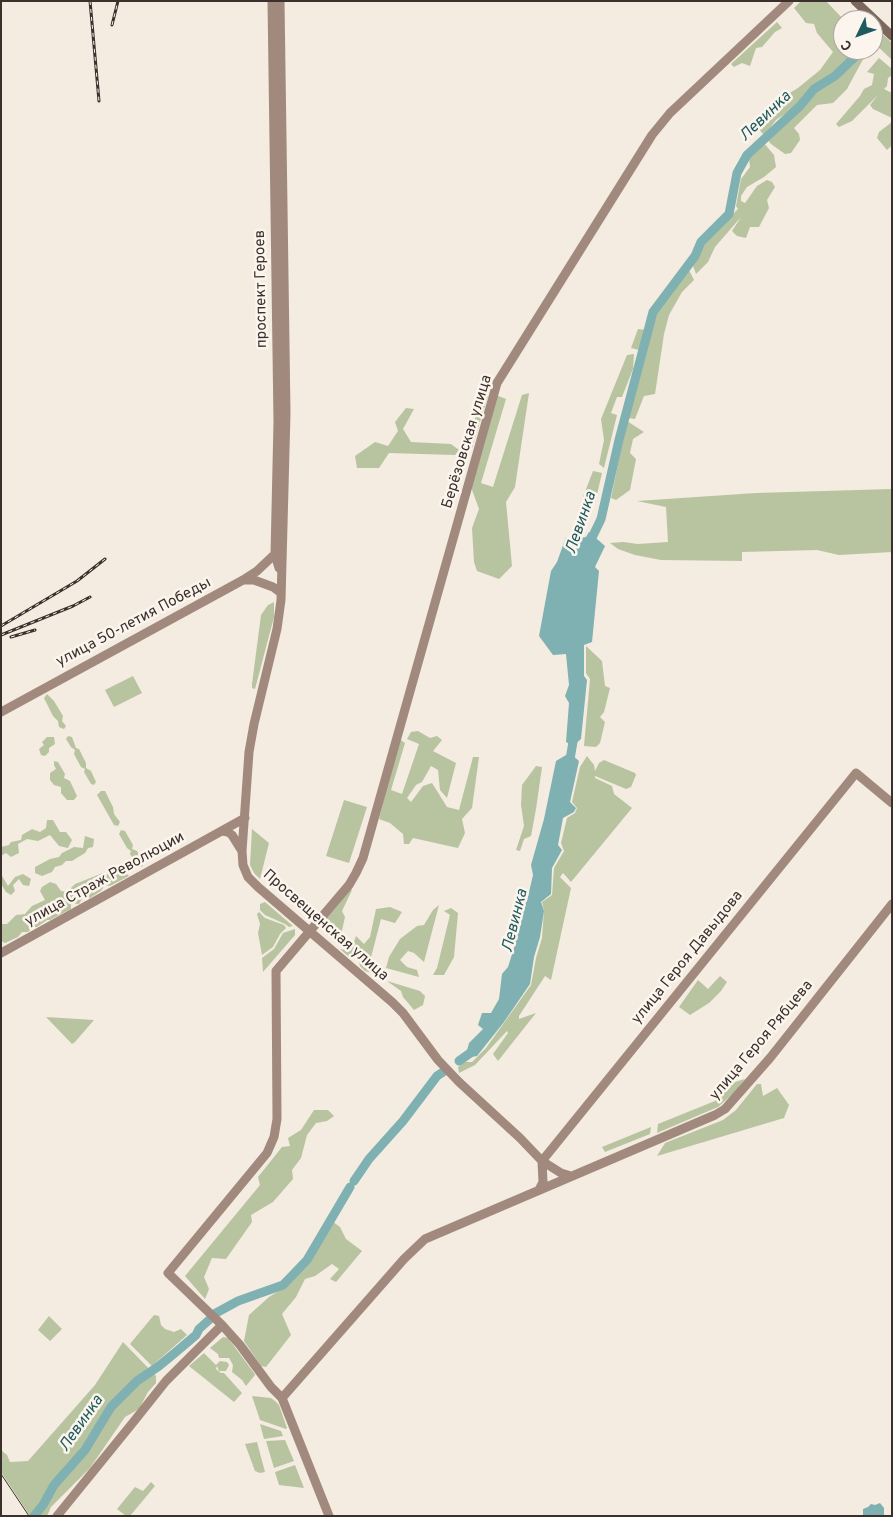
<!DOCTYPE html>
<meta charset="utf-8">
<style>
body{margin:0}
#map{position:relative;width:893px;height:1517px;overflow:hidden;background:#f4ebe1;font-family:Overpass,sans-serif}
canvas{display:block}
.frame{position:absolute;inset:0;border:2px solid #3b302b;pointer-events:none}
.north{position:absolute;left:833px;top:10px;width:50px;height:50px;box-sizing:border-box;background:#fbf5ee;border:1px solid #aea6a0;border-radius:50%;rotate:228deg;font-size:14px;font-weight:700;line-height:20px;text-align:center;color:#3b302b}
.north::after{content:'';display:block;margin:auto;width:18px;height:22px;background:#1f5a5e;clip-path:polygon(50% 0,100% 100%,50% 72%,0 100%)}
</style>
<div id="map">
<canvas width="893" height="1517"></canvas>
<div class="frame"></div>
<div class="north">С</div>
</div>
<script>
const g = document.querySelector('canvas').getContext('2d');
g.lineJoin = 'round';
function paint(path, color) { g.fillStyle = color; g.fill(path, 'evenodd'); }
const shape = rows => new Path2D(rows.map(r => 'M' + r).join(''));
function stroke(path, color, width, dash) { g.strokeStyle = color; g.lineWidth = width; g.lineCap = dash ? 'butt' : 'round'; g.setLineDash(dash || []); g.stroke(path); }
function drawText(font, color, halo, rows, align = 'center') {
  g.font = font + ' Overpass,sans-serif'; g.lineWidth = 5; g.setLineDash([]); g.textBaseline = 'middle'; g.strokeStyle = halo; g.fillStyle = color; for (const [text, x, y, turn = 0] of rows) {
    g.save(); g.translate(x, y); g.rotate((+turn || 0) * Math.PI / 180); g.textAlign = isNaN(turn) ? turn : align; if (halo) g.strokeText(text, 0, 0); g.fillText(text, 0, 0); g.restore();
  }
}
paint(shape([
 [801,1,826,1,844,20,843,32,835,38,837,46,843,44,843,50,854,50,856,53,833,75,812,87,798,105,776,120,764,135,756,126,783,97,798,88,820,70,833,52,817,33,814,24,806,23,794,8],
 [777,22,782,28,775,32,762,47,756,48,750,66,742,63,734,67,731,64],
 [873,25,892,43,892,60,873,42],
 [855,50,868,50,847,89,833,103,817,105,794,128,799,134,800,140,791,153,785,154,771,144,767,139,804,105,815,90,837,76,857,57],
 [879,58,892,69,892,75,888,78,887,86,884,89,892,93,892,118,873,109,870,105,878,95,852,121,839,127,836,124,860,96,864,89,872,85,874,74,867,72],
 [892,122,892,145,887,150,877,138,879,132],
 [763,142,774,155,776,167,764,177,747,187,741,196,741,201,745,203,757,186,767,180,772,182,775,187,767,200,769,208,759,227,750,227,746,238,737,236,732,231,741,217,715,247,708,262,696,274,692,263,704,243,738,209,736,206,741,179,750,167,749,159,755,150],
 [689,270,694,280,682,292,669,315,664,334,655,394,644,396,635,419,628,418,655,314],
 [638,329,646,330,639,350,631,348],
 [634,354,633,369,622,397,617,397,611,413,617,415,604,468,599,464,604,440,601,419,627,355],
 [482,393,488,396,472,448,468,444],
 [529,393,515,487,506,502,512,566,499,579,477,571,474,562,472,528,479,509,471,487,496,395,506,399,481,483,493,487,522,395],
 [406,408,414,409,403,429,411,442,451,444,459,450,455,455,389,453,379,468,357,468,355,456,375,442,388,446,398,431,395,422],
 [627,421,644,432,633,439,630,453,636,459,630,490,616,500,611,498],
 [593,471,602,473,595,503,583,497],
 [892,489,892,552,839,555,817,550,742,552,742,561,661,560,635,555,618,549,610,543,623,542,638,544,668,542,666,507,637,501,756,493],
 [274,602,274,617,255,689,252,688,252,684,261,615,268,605],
 [586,646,602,661,605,686,610,688,604,712,600,717,605,722,600,743,596,747,584,746,590,679,586,673],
 [133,676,142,693,114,707,105,690],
 [47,694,54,701,63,716,62,721,66,726,64,729,59,727,58,721,53,716,44,698],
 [418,731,430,738,437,736,442,740,433,751,456,763,447,798,440,790,438,770,431,766,422,782,416,785,407,798,411,802,423,786,432,783,447,807,459,810,473,757,479,757,472,808,462,819,465,833,458,848,413,838,409,844,404,844,403,834,390,823,379,819,399,739,405,743,391,790,402,794,419,744,407,739,411,732],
 [68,736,72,737,76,748,79,749,86,763,86,768,91,771,96,782,94,785,91,784,84,772,85,769,81,767,74,754,75,750,71,747,66,739],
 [47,737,54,737,55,744,49,748,49,752,45,756,41,755,39,749,44,745,42,742],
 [587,756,594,765,595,771,599,763,604,760,635,773,636,775,631,787,626,789,595,776,595,778,612,786,614,794,632,808,571,882,563,873,560,877,571,888,551,980,545,976,519,1016,519,1019,536,1013,498,1061,493,1054,508,1033,507,1031,475,1065,459,1073,458,1067,465,1062,472,1062,486,1048,531,985,536,958,542,938,544,911,542,902,552,895,554,868,564,851,561,843,567,818,575,813,577,808,572,802,580,767],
 [54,761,58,762,65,774,64,778,70,781,77,796,74,800,67,800,61,793,61,787,54,785,50,780,50,773,56,769,54,765],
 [536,766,542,767,536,809,531,836,524,839,520,851,516,850,524,826,521,805,522,785],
 [101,791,105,791,113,807,114,814,120,822,118,826,114,825,97,795],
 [344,800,367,807,349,863,326,856],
 [47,820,53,820,60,832,66,832,72,840,68,848,59,846,50,835,38,841,27,839,18,844,19,853,11,857,6,853,1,856,1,847,9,845,11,842,21,840,22,835,32,829,40,832,46,828],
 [252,829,269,843,260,879,254,873,250,865],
 [121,830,125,831,133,845,132,849,137,851,144,862,142,867,137,865,130,854,131,851,127,848,119,834],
 [85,836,94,839,93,847,88,848,85,853,72,861,66,861,62,865,55,867,52,872,42,876,35,873,35,867,50,859,59,857,62,853,74,847,83,848],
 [111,868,114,868,120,874,125,872,129,876,110,886,105,885,101,891,90,898,83,897,79,904,71,903,71,909,50,920,47,920,37,927,33,927,28,932,22,932,18,937,5,943,1,941,1,924,7,924,16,915,25,914,32,906,45,900,40,891,42,887,50,882,56,884,61,891,67,892,75,884,103,873,111,875],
 [1,874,8,886,15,877,23,874,31,879,29,886,23,885,19,879,13,885,15,891,11,895,6,892,1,884],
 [349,888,352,890,342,911,345,917,339,944,321,929,329,913],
 [265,902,293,926,289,927,285,924,265,915,260,910,260,904],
 [439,905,424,962,414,953,408,951,400,960,407,967,417,970,419,977,386,968,389,957,400,939,417,926,424,925,433,910],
 [390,907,402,912,395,923,381,919,369,965,372,973,365,971,360,966,358,957,349,957,340,949,351,951,356,936,364,944,370,937,376,909],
 [451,908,458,913,454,957,444,975,433,975,437,968,450,915,444,911],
 [259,912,265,918,284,925,286,928,280,934,273,947,262,955,258,933,260,924,257,914],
 [295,929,295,935,263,972,262,958,274,949,283,933],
 [720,976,727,982,721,991,709,1003,690,1015,679,1007,698,980,708,989],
 [387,981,420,991,425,996,423,1005,414,1010,403,997,401,991],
 [46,1017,94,1020,75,1042,72,1044],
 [745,1079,734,1093,718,1107,657,1133,658,1124,715,1101,735,1082],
 [757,1084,761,1084,763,1096,777,1088,789,1105,784,1118,657,1156,665,1143,723,1120,736,1110],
 [314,1110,328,1110,334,1116,327,1121,316,1123,307,1135,301,1158,292,1170,293,1179,273,1202,251,1215,252,1222,226,1259,212,1258,204,1277,209,1289,205,1299,185,1276,260,1185,258,1177,282,1147,290,1146,288,1138,301,1130],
 [651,1127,650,1134,605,1152,602,1147],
 [332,1221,340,1227,346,1239,362,1251,336,1282,330,1279,339,1269,332,1264,315,1276,305,1279,296,1297,282,1314,291,1335,266,1367,261,1366,244,1341,249,1315,269,1297,285,1287,309,1261],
 [154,1315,159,1316,161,1325,165,1329,174,1332,181,1329,187,1335,152,1366,130,1344],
 [49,1316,62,1329,50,1341,38,1330],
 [223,1337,228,1338,254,1373,255,1375,246,1386,242,1380,232,1372,233,1365,229,1358,219,1358,218,1354,210,1348],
 [123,1342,156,1376,156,1383,148,1392,139,1409,125,1417,90,1468,51,1507,47,1516,30,1516,1,1472,1,1450,7,1455,10,1462,28,1461,95,1385],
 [204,1353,216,1365,220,1361,227,1362,229,1365,226,1371,219,1371,217,1366,216,1369,221,1373,224,1373,242,1393,234,1402,189,1366],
 [252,1396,271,1398,275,1401,279,1405,287,1428,286,1429,260,1420],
 [260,1424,281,1431,283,1436,264,1439],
 [285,1440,294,1461,274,1468,266,1441],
 [257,1442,265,1472,260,1473,255,1471,245,1444],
 [295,1465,304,1488,279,1485,275,1472],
 [151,1482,155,1486,130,1516,126,1516,117,1509,135,1487,143,1491]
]), '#b8c4a0');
paint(shape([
 [589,532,605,546,595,567,599,571,592,642,584,645,584,676,587,680,581,739,573,746,566,742,569,703,565,696,569,685,566,654,553,655,539,636,551,571,557,562,566,537,580,538,586,537],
 [566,755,572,755,579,761,570,802,576,808,574,812,563,818,558,845,562,850,552,868,551,894,541,902,544,911,540,937,534,957,530,984,504,1022,477,1056,465,1058,469,1043,483,1029,478,1025,482,1013,491,1013,499,999,502,974,508,967,514,948,515,933,521,925,521,909,527,901,533,875,531,865,544,819,556,761],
 [880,1503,884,1508,884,1515,863,1516,863,1509,868,1507,871,1504,875,1505]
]), '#7fb0b2');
stroke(shape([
 [589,544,601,519,619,440,653,312,695,256,701,242,729,214,737,173,747,155,800,106,814,89,835,76,860,52],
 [569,765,574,736],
 [459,1061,473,1051],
 [354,1181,369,1159,403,1121,437,1076,443,1072],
 [216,1313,238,1301,283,1285,307,1260,350,1187],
 [34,1516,43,1505,54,1485,85,1450,111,1407,137,1381,159,1366,176,1352,196,1335,199,1329,209,1320]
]), '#7fb0b2', 9);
stroke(shape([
 [272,1,278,422,275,554,279,568],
 [280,1,286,413,281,600,277,629,254,724,249,752,242,851,243,865,248,877,258,887,392,1002,403,1013,438,1060,459,1082,520,1138,542,1161,561,1173,571,1176],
 [243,580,254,580,273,587,281,593],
 [1,712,243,580,257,571,275,554],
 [222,831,228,832,232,835,242,851],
 [1,953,245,818],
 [542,1161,856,773,892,803],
 [539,1190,543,1182,542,1161],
 [282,1398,404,1259,425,1239,715,1115,725,1109,770,1058,892,904],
 [57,1516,135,1420,166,1381,222,1325],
 [329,1516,282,1398,271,1387,240,1345,222,1325,168,1273,267,1153,274,1137,277,1119,276,971,349,885,356,873,363,858,497,383,652,135,670,113,789,1]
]), '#a18a7d', 9);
stroke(shape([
 [855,1,892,36]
]), '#7d675c', 9);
stroke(shape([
 [1,1474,29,1516]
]), '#3b302b', 1);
const rail = shape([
 [90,1,99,101],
 [112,25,118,1],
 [1,626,77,581,105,559],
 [1,635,73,606,90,597],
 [11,637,35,630]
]);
stroke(rail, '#3b302b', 3);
stroke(rail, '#fbf5ee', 1, [4]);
drawText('15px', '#3b302b', '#fbf5ee', [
 ["проспект Героев",262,289,-91],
 ["Берёзовская улица",468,442,-73],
 ["улица 50-летия Победы",134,623,-28],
 ["улица Страж Революции",105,880,-29],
 ["Просвещенская улица",325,926,41],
 ["улица Героя Давыдова",688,958,-51],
 ["улица Героя Рябцева",762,1041,-50]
]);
drawText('italic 16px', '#1f5a5e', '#fbf5ee', [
 ["Левинка",766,117,-44],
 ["Левинка",582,523,-71],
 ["Левинка",516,921,-76],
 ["Левинка",82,1424,-55]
]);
</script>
